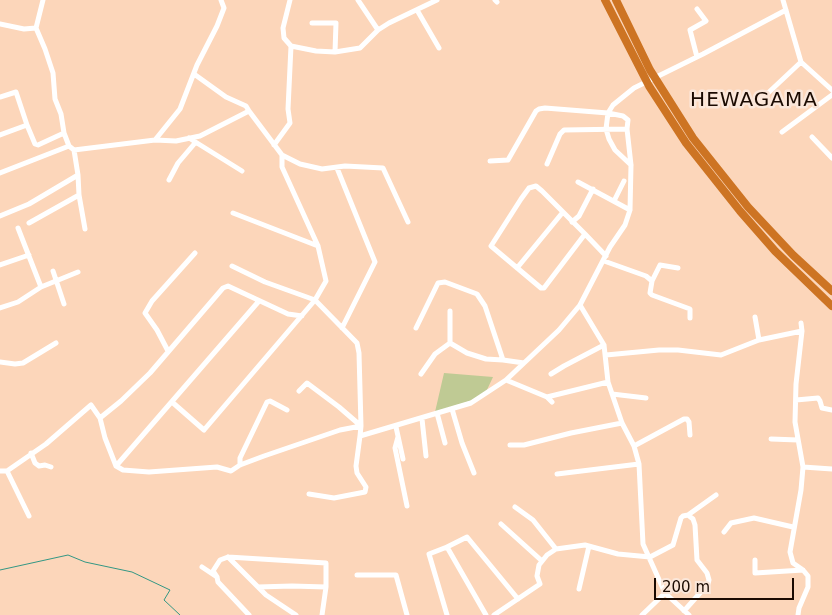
<!DOCTYPE html>
<style>
body{margin:0}
#map{position:relative;width:832px;height:615px;overflow:hidden;background:#fcd6ba;font-family:"DejaVu Sans",sans-serif}
canvas{display:block}
.scale{position:absolute;left:654px;top:578px;width:140px;height:22px;box-sizing:border-box;border:2px solid #1a0a01;border-top:0;padding-left:6px;font-size:15px;line-height:18px;white-space:nowrap;color:#1a0a01;-webkit-text-stroke:4px #fbe7da;paint-order:stroke}
</style>
<div id="map">
<canvas width="832" height="615"></canvas>
<div class="scale">200 m</div>
</div>
<script>
const g = document.querySelector('canvas').getContext('2d');
g.lineJoin = 'round';
function paint(path, color) { g.fillStyle = color; g.fill(path, 'evenodd'); }
const shape = rows => new Path2D(rows.map(r => 'M' + r).join(''));
function stroke(path, color, width, dash) { g.strokeStyle = color; g.lineWidth = width; g.lineCap = dash ? 'butt' : 'round'; g.setLineDash(dash || []); g.stroke(path); }
function drawText(font, color, halo, rows, align = 'center') {
  g.font = font + ' "DejaVu Sans",sans-serif'; g.lineWidth = 5; g.setLineDash([]); g.textBaseline = 'middle'; g.strokeStyle = halo; g.fillStyle = color; for (const [text, x, y, turn = 0] of rows) {
    g.save(); g.translate(x, y); g.rotate((+turn || 0) * Math.PI / 180); g.textAlign = isNaN(turn) ? turn : align; if (halo) g.strokeText(text, 0, 0); g.fillText(text, 0, 0); g.restore();
  }
}
paint(shape([
 [444,373,493,377,486,392,470,401,435,412]
]), '#bfca94');
stroke(shape([
 [0,570,68,555,85,562,132,572,170,590,164,600,180,615]
]), '#339784', 1);
stroke(shape([
 [290,0,283,28,284,38,291,46],
 [495,0,497,2],
 [783,0,801,62,832,90],
 [697,9,706,21,690,30,697,57],
 [417,10,439,48],
 [312,23,336,23,335,52],
 [0,24,24,29,36,28],
 [36,28,43,0],
 [378,30,389,23,437,0],
 [194,74,226,97,246,106,249,111],
 [0,97,16,92,27,125,0,135],
 [752,102,768,93,801,62],
 [27,125,35,144,38,145,64,133],
 [782,132,832,95],
 [812,137,832,158],
 [189,138,242,171],
 [155,140,176,141,200,136,249,111,282,155,300,164,322,169,345,166,383,168,408,222],
 [274,145,290,123,288,109,291,46,316,51,335,52,360,48,378,30,358,0],
 [74,150,155,140,180,109,197,65,217,26,224,8,221,0],
 [547,164,560,134,564,130,627,129],
 [631,165,615,150,609,139,606,129,608,113,613,105,634,88,703,54,786,10],
 [337,168,375,262,342,328],
 [0,173,69,146],
 [78,175,79,195,85,229],
 [169,180,178,163,195,143],
 [578,182,630,210],
 [614,201,624,181],
 [233,213,318,246],
 [0,216,29,204,78,175,74,150,69,146,64,133,61,114,55,99,53,73,45,49,36,28],
 [572,222,579,216,593,189],
 [29,223,79,195],
 [585,234,544,288,541,288,491,246,521,199,529,188,536,186,542,191,585,234,606,256],
 [604,261,646,276,652,281],
 [0,265,29,255],
 [232,266,265,282,315,300,357,343,359,353,361,426,339,407,307,383,299,391],
 [517,268,563,212],
 [678,268,660,265,652,281,650,293,652,295,690,309,690,318],
 [53,271,64,304],
 [41,287,78,272],
 [580,305,604,345,608,382,622,423,634,446,639,464,643,544,665,593,689,615],
 [0,308,18,302,41,287,18,228],
 [450,311,450,343,467,353,486,359,503,360],
 [801,323,802,331,796,384,795,422,803,467],
 [416,328,438,283,445,282,477,294,485,306,503,360,524,363],
 [759,340,802,331],
 [168,351,157,330,145,313,152,301,195,253],
 [606,355,659,350,678,350,721,355,759,340,755,317],
 [0,362,15,364,23,363,56,343],
 [421,374,435,354,450,343],
 [551,374,564,366,604,345],
 [506,380,547,397,552,402],
 [612,394,646,398],
 [547,397,608,382],
 [796,400,818,398,820,401,822,408,832,410],
 [172,402,204,430,315,300,326,281,318,246,282,167,282,155],
 [452,409,462,443,474,473],
 [437,413,445,443],
 [100,418,121,401,150,373,223,288,228,286,288,314,302,316],
 [422,419,426,456],
 [396,427,403,459],
 [398,437,395,448,407,506],
 [771,439,798,440],
 [510,445,524,445,571,433,622,423],
 [634,446,684,419,687,419,689,422,690,435],
 [31,453,35,463,39,466,45,465,51,467],
 [240,465,240,458,267,402,270,401,287,410],
 [116,466,259,301],
 [0,471,7,471,46,444,91,405,100,418,105,438,116,466,123,470,149,472,217,467,231,471,240,465,264,456,340,430,361,426,360,436,471,403,506,380,559,330,580,305,610,247,625,225,630,210,631,165,627,129,628,120,623,116,608,113,545,108,539,109,536,111,508,160,490,161],
 [7,471,29,516],
 [557,474,639,464],
 [309,494,334,498,365,492,366,487,357,473,356,466,360,436],
 [515,507,533,520,556,549],
 [688,515,716,495],
 [501,524,542,561],
 [724,532,731,523,754,518,793,527],
 [228,557,266,595,296,615],
 [755,560,755,573,803,570],
 [202,567,217,577,218,582,249,615],
 [357,575,396,575,407,615],
 [217,577,213,571,220,560,228,557,326,563,326,587,322,615],
 [258,587,292,586,326,587],
 [579,589,589,546],
 [447,615,429,554,447,547],
 [486,615,447,547,467,537,518,599],
 [494,615,540,584,537,576,539,565,547,555,556,549,585,545,618,554,650,557,673,545,681,518,683,516,688,515,693,519,695,525,697,560,707,573,709,580,708,584,684,611],
 [642,615,665,593],
 [798,615,799,608,808,587,808,576,803,570,793,563,790,552,801,490,803,467,832,469]
]), '#fff', 5);
stroke(shape([
 [605,0,649,86,686,143,740,211,775,251,832,306],
 [616,0,650,70,693,138,748,207,793,255,832,291]
]), '#cd7423', 8);
g.letterSpacing = '1px';
drawText('20px', '#1a0a01', '#fbe7da', [
 ["HEWAGAMA",754,101]
]);
g.letterSpacing = '0px';
</script>
